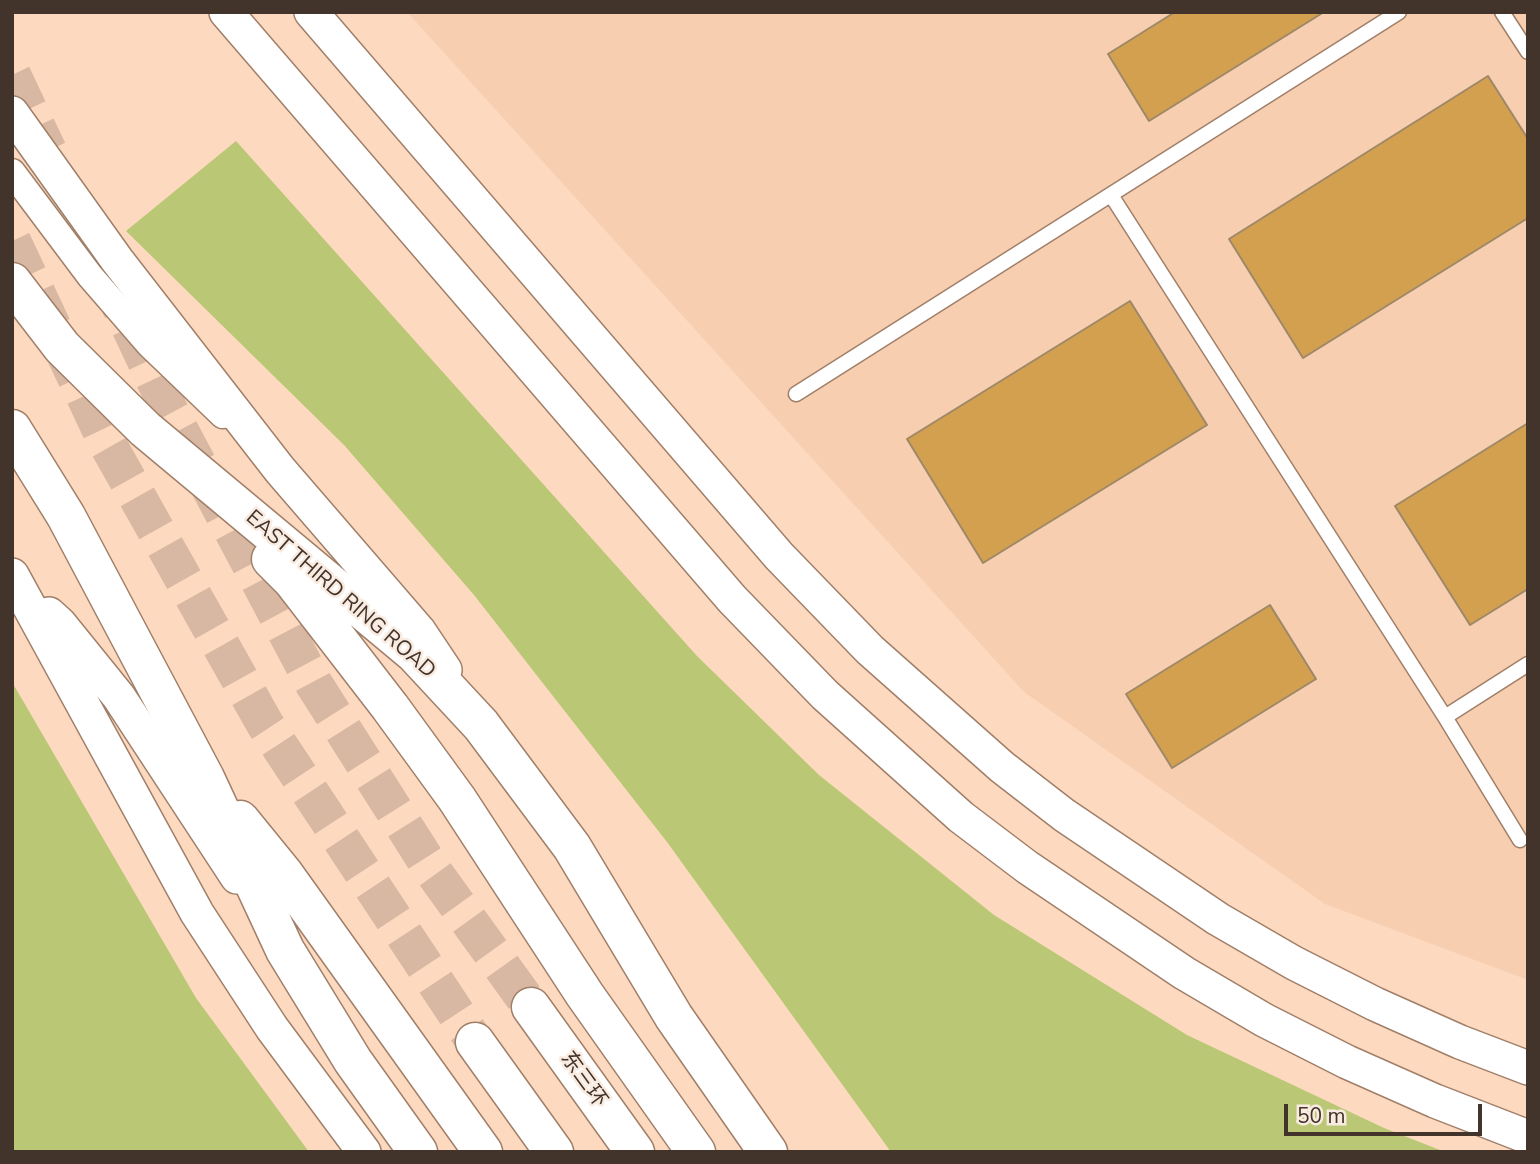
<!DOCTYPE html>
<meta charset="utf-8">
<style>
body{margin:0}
#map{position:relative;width:1540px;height:1164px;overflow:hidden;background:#fdd9c0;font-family:"Nunito Sans",sans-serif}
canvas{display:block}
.frame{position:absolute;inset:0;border:14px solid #42342a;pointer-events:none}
.scale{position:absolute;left:1284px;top:1104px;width:198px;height:32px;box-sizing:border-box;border:4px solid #42342a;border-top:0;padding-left:9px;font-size:21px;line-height:24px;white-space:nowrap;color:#42342a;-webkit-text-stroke:5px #faebe1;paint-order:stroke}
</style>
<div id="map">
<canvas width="1540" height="1164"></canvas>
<div class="frame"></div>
<div class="scale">50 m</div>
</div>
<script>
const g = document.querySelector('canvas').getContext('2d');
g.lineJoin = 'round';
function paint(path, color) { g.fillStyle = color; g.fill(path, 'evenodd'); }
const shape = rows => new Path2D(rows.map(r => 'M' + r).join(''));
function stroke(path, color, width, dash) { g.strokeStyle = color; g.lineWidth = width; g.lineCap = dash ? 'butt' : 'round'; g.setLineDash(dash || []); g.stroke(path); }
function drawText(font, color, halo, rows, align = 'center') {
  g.font = font + ' "Nunito Sans","Noto Sans SC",sans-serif'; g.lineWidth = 5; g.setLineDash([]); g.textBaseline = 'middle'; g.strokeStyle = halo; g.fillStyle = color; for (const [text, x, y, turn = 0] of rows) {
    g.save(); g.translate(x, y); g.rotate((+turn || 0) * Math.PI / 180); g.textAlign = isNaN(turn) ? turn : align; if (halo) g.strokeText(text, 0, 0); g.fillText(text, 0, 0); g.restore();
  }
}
paint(shape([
 [407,12,1528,12,1528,980,1325,904,1024,692]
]), '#f8ceb0');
paint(shape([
 [236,141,697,656,819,775,994,915,1187,1035,1384,1128,1445,1152,891,1152,667,842,474,595,344,445,126,231],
 [12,682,196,998,309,1152,12,1152]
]), '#bac774');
const building = shape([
 [1175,12,1324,12,1149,121,1108,54,1175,12],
 [1488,76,1528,139,1528,218,1303,358,1229,239,1488,76],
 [1130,301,1207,425,983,563,907,439,1130,301],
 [1528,423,1528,589,1470,625,1395,506,1528,423],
 [1270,605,1316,679,1172,768,1126,694,1270,605]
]);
paint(building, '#d3a050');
stroke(building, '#9e8868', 2);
stroke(shape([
 [12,75,48,151],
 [82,224,170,412,314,684,430,867,531,1007],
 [12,241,107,443,265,724,475,1042]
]), '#d8b8a2', 38, [38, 19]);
const service = shape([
 [1502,12,1528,52],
 [1111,195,1445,717,1520,840],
 [796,394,1399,12],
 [1445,717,1528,664]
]);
const minor = shape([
 [12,172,90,276,149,344,223,415]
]);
const tertiary = shape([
 [226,12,732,599,825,695,961,817,1027,867,1184,973,1264,1020,1347,1062,1435,1101,1528,1137],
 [311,12,779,556,870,650,1002,767,1064,815,1218,919,1294,963,1375,1004,1460,1042,1528,1068],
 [12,113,117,260,280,470,419,631,445,670],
 [12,575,197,913,272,1028,364,1152],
 [49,614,60,624,119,697,237,877]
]);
const primary = shape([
 [12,282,62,347,145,429,415,654,481,725,572,847,674,1017,768,1152],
 [12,429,66,516,205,778,285,950,353,1061,418,1152],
 [271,559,292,580,390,707,457,799,585,995,696,1152],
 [240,820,284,874,483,1152]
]);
const trunk = shape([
 [531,1007,635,1152],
 [475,1042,554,1152]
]);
stroke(service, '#a07f69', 17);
stroke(minor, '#a07f69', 29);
stroke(tertiary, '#a07f69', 36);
stroke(primary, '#a07f69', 41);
stroke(trunk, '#a07f69', 41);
stroke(service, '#fff', 14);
stroke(minor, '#fff', 26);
stroke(tertiary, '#fff', 33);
stroke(primary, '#fff', 38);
stroke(trunk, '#fff', 38);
drawText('21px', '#42342a', '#faebe1', [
 ["EAST THIRD RING ROAD",340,595,41],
 ["东三环",583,1080,54]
]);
</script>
